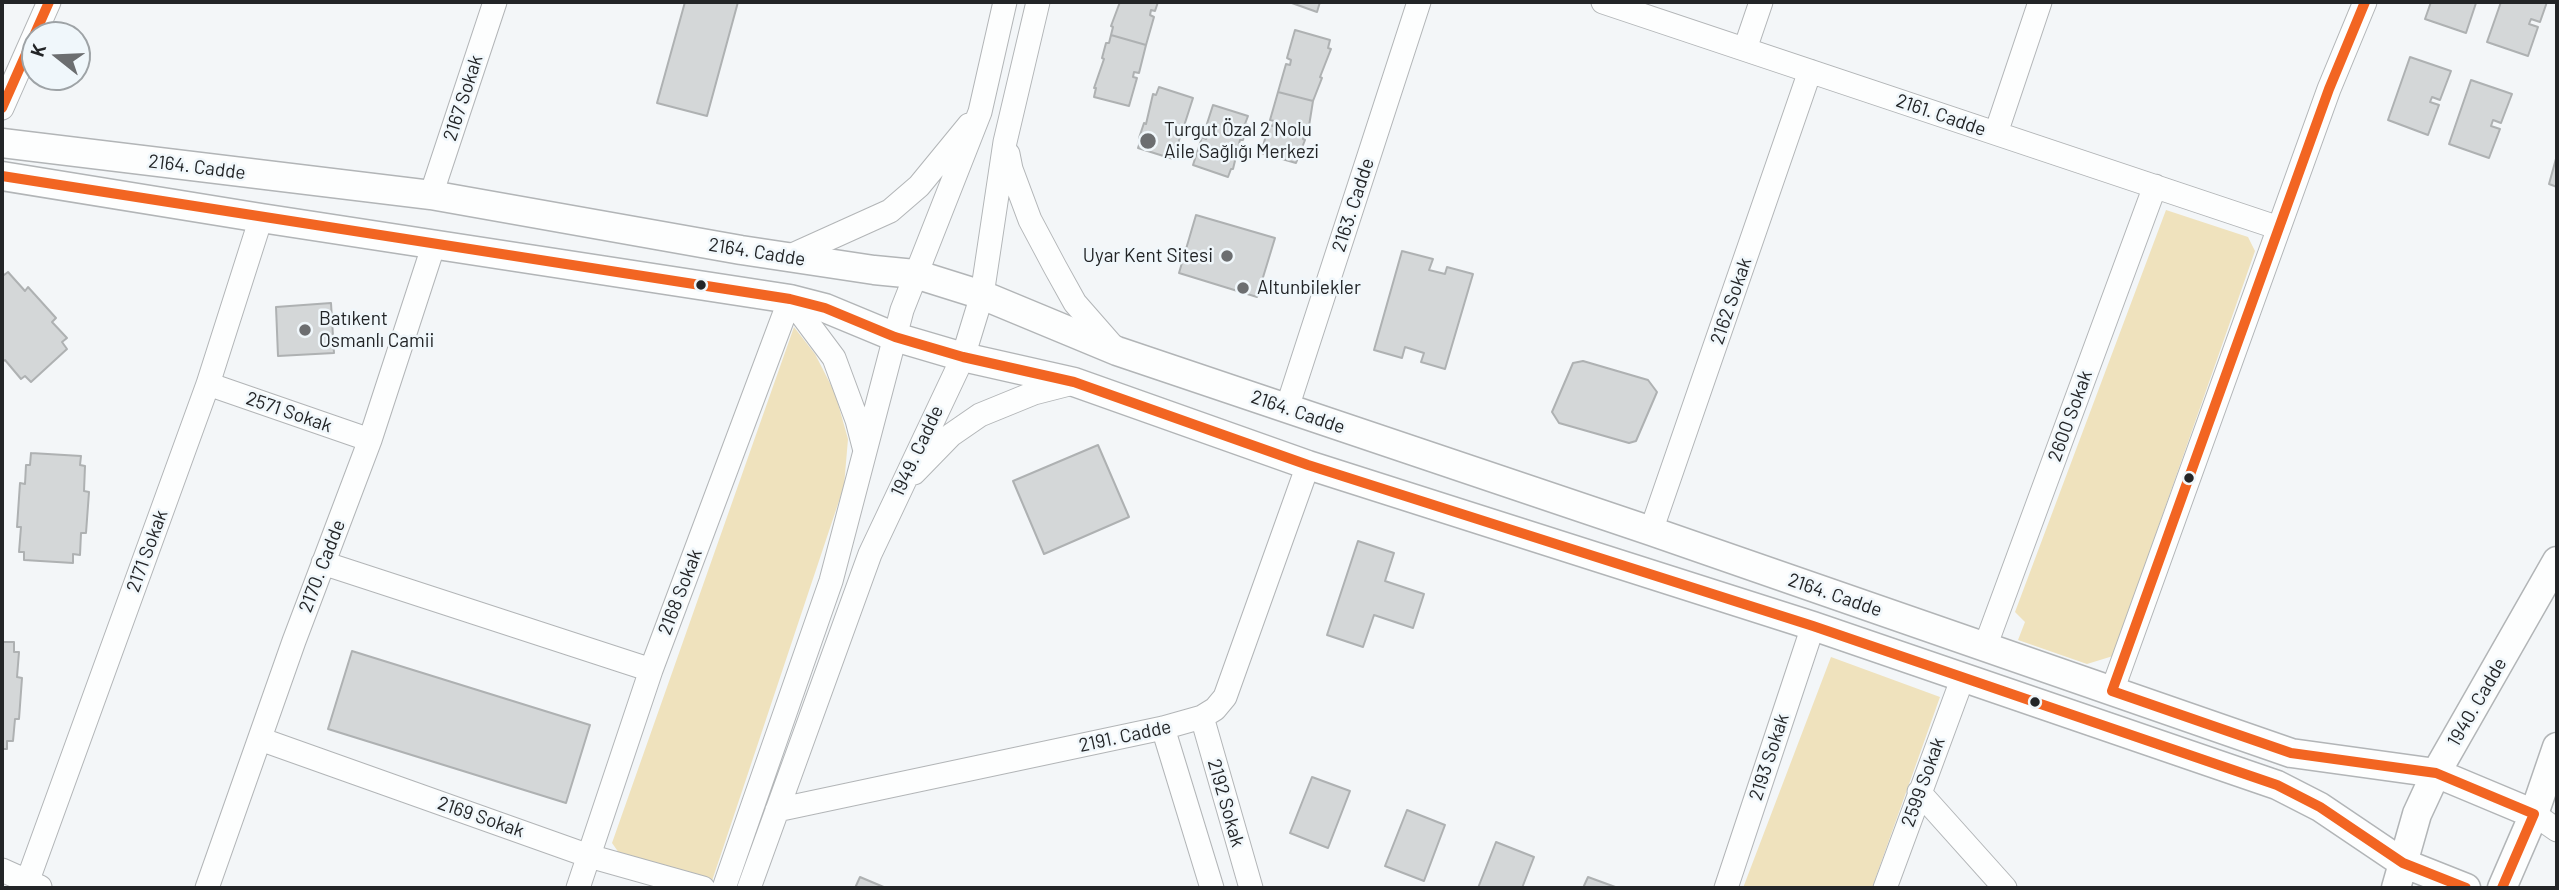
<!DOCTYPE html>
<meta charset="utf-8">
<style>
body{margin:0}
#map{position:relative;width:2559px;height:890px;overflow:hidden;background:#f3f6f8;font-family:Barlow,sans-serif}
canvas{display:block}
.frame{position:absolute;inset:0;border:4px solid #232527;pointer-events:none}
.north{position:absolute;left:21px;top:21px;width:70px;height:70px;box-sizing:border-box;background:#f0f7fb;border:2px solid #9ea3a6;border-radius:50%;rotate:288deg;font-size:19px;font-weight:700;line-height:28px;text-align:center;color:#232527}
.north::after{content:'';display:block;margin:auto;width:24px;height:32px;background:#6c6e70;clip-path:polygon(50% 0,100% 100%,50% 72%,0 100%)}
</style>
<div id="map">
<canvas width="2559" height="890"></canvas>
<div class="frame"></div>
<div class="north">K</div>
</div>
<script>
const g = document.querySelector('canvas').getContext('2d');
g.lineJoin = 'round';
function paint(path, color) { g.fillStyle = color; g.fill(path, 'evenodd'); }
const shape = rows => new Path2D(rows.map(r => 'M' + r).join(''));
function stroke(path, color, width, dash) { g.strokeStyle = color; g.lineWidth = width; g.lineCap = dash ? 'butt' : 'round'; g.setLineDash(dash || []); g.stroke(path); }
function drawText(font, color, halo, rows, align = 'center') {
  g.font = font + ' Barlow,sans-serif'; g.lineWidth = 5; g.setLineDash([]); g.textBaseline = 'middle'; g.strokeStyle = halo; g.fillStyle = color; for (const [text, x, y, turn = 0] of rows) {
    g.save(); g.translate(x, y); g.rotate((+turn || 0) * Math.PI / 180); g.textAlign = isNaN(turn) ? turn : align; if (halo) g.strokeText(text, 0, 0); g.fillText(text, 0, 0); g.restore();
  }
}
paint(shape([
 [2166,210,2248,237,2255,251,2113,656,2087,664,2018,640,2025,622,2015,612],
 [794,327,815,354,835,393,848,439,844,486,710,887,624,860,612,843],
 [1831,657,1940,697,1872,888,1743,888]
]), '#efe2bd');
const building = shape([
 [685,2,738,2,707,116,657,103,685,2],
 [1120,2,1158,2,1155,11,1151,10,1150,15,1154,17,1146,45,1111,35,1113,27,1111,26,1120,2],
 [1289,2,1320,2,1317,12,1289,2],
 [2431,2,2476,3,2466,33,2425,19,2431,2],
 [2501,2,2547,2,2540,22,2531,19,2529,24,2538,27,2528,56,2487,42,2501,2],
 [1295,30,1330,40,1328,48,1331,49,1320,77,1322,78,1313,101,1278,92,1286,64,1290,65,1291,60,1287,58,1295,30],
 [1111,35,1146,45,1139,73,1134,72,1133,77,1137,78,1129,106,1094,97,1096,88,1094,88,1104,59,1102,58,1106,43,1109,43,1111,35],
 [2410,57,2451,71,2440,100,2432,97,2430,102,2439,105,2428,135,2388,120,2410,57],
 [2471,80,2512,94,2501,123,2493,120,2491,126,2500,129,2489,158,2449,144,2471,80],
 [1159,87,1193,98,1184,126,1180,125,1178,130,1182,131,1173,159,1138,148,1141,139,1139,138,1144,123,1146,124,1153,94,1156,95,1159,87],
 [1278,92,1313,101,1309,126,1306,126,1303,139,1305,140,1296,163,1261,153,1269,125,1273,126,1274,121,1270,120,1278,92],
 [1213,105,1248,116,1245,124,1248,125,1243,140,1240,140,1233,169,1231,169,1228,177,1193,165,1202,137,1206,139,1208,134,1204,133,1213,105],
 [2557,155,2557,187,2549,184,2557,155],
 [1196,215,1275,238,1257,297,1179,273,1196,215],
 [1402,251,1433,259,1429,270,1445,274,1447,267,1473,274,1445,369,1421,362,1424,353,1405,347,1402,358,1374,350,1402,251],
 [2,272,4,275,8,272,25,291,28,287,56,318,52,322,67,338,62,342,67,349,31,382,25,376,21,379,5,360,2,362,2,272],
 [331,303,334,353,278,356,276,307,331,303],
 [1583,361,1648,380,1657,392,1636,441,1629,443,1559,423,1552,412,1573,363,1583,361],
 [1098,445,1129,517,1044,554,1013,481,1098,445],
 [31,453,81,456,80,465,85,466,84,491,89,492,86,533,81,533,80,555,73,554,73,563,24,560,24,552,19,552,21,527,17,527,20,483,25,484,26,465,30,465,31,453],
 [1358,541,1394,553,1385,581,1424,594,1413,628,1374,615,1363,647,1327,635,1358,541],
 [2,642,14,642,14,652,19,652,17,677,22,678,19,719,15,719,13,741,7,741,7,749,2,749,2,642],
 [352,651,590,725,566,803,328,729,352,651],
 [1312,777,1350,791,1328,848,1290,833,1312,777],
 [1407,810,1445,825,1424,881,1385,866,1407,810],
 [1496,842,1534,857,1522,888,1478,888,1496,842],
 [860,877,886,888,855,888,860,877],
 [1588,877,1618,888,1583,888,1588,877]
]);
paint(building, '#d4d7d8');
stroke(building, '#aeb1b2', 2);
const minor = shape([
 [1603,2,2279,228],
 [1745,49,1761,2],
 [2,108,49,2],
 [1996,133,2040,2],
 [1008,154,1011,169,1030,220,1055,267,1075,303,1117,351],
 [431,195,495,2],
 [788,257,890,211,919,186,969,125],
 [208,384,370,440],
 [1287,408,1419,2],
 [914,473,951,435,980,415,1034,393,1073,383],
 [1651,531,1810,71],
 [323,563,651,670],
 [1985,647,2155,186],
 [2112,691,2329,89,2365,2],
 [1202,717,1251,888],
 [1163,728,1212,888],
 [260,739,589,856,703,888],
 [1919,792,2005,888],
 [777,810,1163,728,1202,717,1215,709,1225,697,1308,465],
 [2534,814,2557,830],
 [2,870,40,887],
 [25,888,208,384,261,218],
 [207,888,294,641,370,440,434,244],
 [578,888,651,670,790,299,834,358,857,420,865,451],
 [724,888,831,581,902,310,980,112,1005,2],
 [749,888,870,554,963,357,982,295,1005,142,1038,2],
 [1726,888,1813,626],
 [1885,888,1963,677]
]);
const major = shape([
 [2,143,431,195,741,250,874,270,915,274,982,295,1117,351,1651,531,2291,753,2436,773,2534,814],
 [2,176,261,218,790,299,825,308,895,337,963,357,1074,382,1308,465,1813,626,2277,785,2320,807,2403,863,2466,888],
 [2396,888,2417,814,2436,773,2557,561],
 [2502,888,2534,814,2557,747]
]);
stroke(minor, '#b2b5b7', 25);
stroke(major, '#b2b5b7', 31);
stroke(minor, '#fdfefe', 23);
stroke(major, '#fdfefe', 28);
stroke(shape([
 [2365,2,2329,89,2112,691,2291,753,2436,773,2534,814,2502,888],
 [2,108,49,2],
 [2,176,790,299,825,308,895,337,963,357,1074,382,1308,465,1813,626,2277,785,2320,807,2403,863,2466,888]
]), '#f26522', 10);
for (const [x, y, r, color] of [
 [1148,141,9,"#6c6e70"],
 [1227,256,7,"#6c6e70"],
 [701,285,6,"#232527"],
 [1243,288,7,"#6c6e70"],
 [305,330,7,"#6c6e70"],
 [2189,478,6,"#232527"],
 [2035,702,6,"#232527"]
]) { const dot = new Path2D(); dot.arc(x, y, r, 0, 2 * Math.PI); g.fillStyle = color; g.fill(dot); stroke(dot, '#f0f7fb', 2.5); }
drawText('19px', '#232527', '#f0f7fb', [
 ["2167 Sokak",463,98,-72],
 ["2161. Cadde",1941,115,19],
 ["2164. Cadde",197,167,7],
 ["2163. Cadde",1353,205,-72],
 ["2164. Cadde",757,252,9],
 ["2162 Sokak",1731,301,-71],
 ["2571 Sokak",289,412,19],
 ["2164. Cadde",1298,412,19],
 ["2600 Sokak",2070,416,-70],
 ["1949. Cadde",917,451,-65],
 ["2171 Sokak",147,551,-70],
 ["2170. Cadde",322,566,-69],
 ["2168 Sokak",680,592,-69],
 ["2164. Cadde",1835,595,19],
 ["1940. Cadde",2477,702,-60],
 ["2191. Cadde",1125,736,-12],
 ["2193 Sokak",1769,757,-72],
 ["2599 Sokak",1923,782,-70],
 ["2192 Sokak",1226,803,74],
 ["2169 Sokak",481,817,19]
]);
drawText('19px', '#232527', '#f0f7fb', [
 ["Turgut Özal 2 Nolu",1164,130],
 ["Aile Sağlığı Merkezi",1164,152],
 ["Uyar Kent Sitesi",1213,256,"right"],
 ["Altunbilekler",1257,288],
 ["Batıkent",319,319],
 ["Osmanlı Camii",319,341]
], 'left');
</script>
